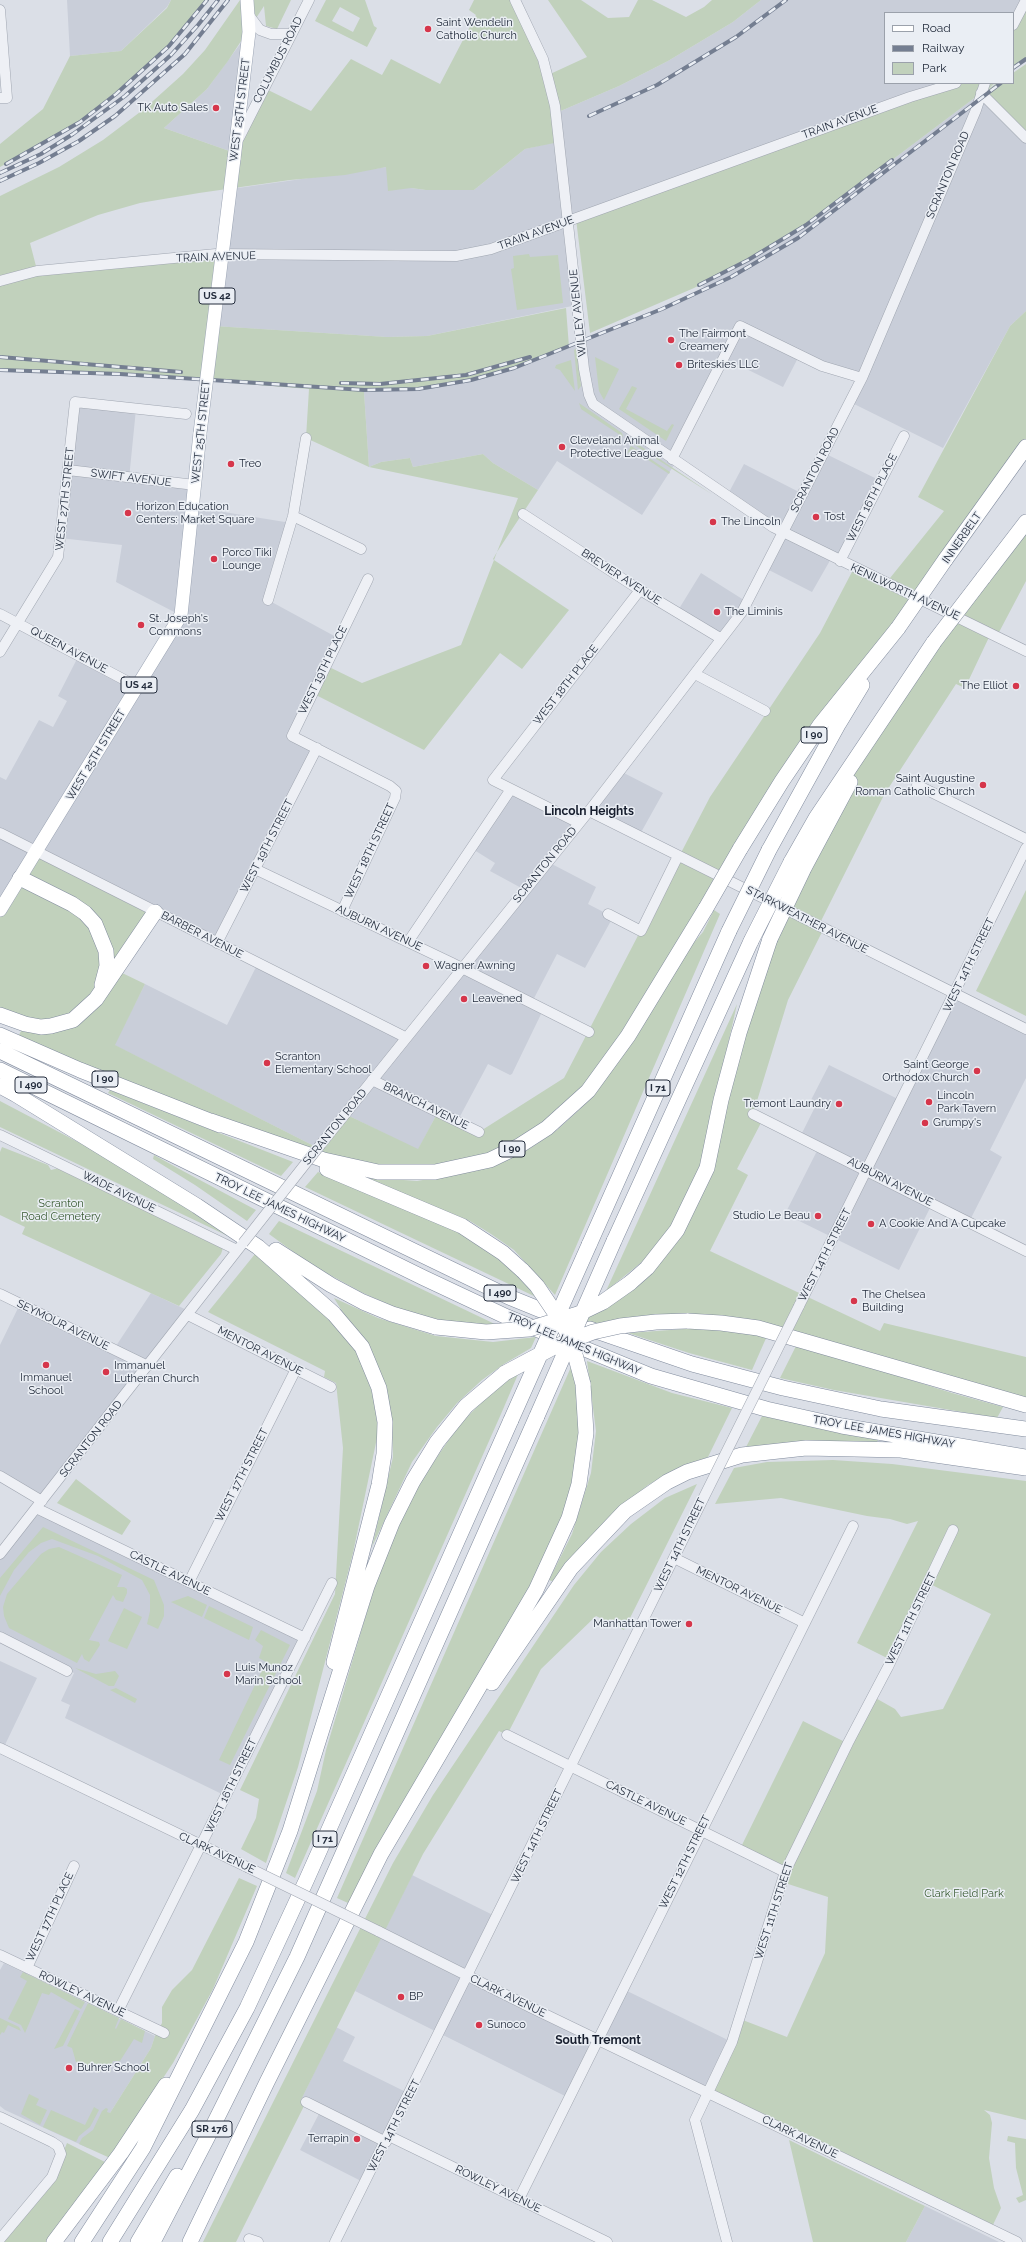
<!DOCTYPE html>
<style>
body{margin:0}
#map{position:relative;width:1026px;height:2242px;overflow:hidden;background:#dbdfe7;font-family:Raleway,sans-serif}
canvas{display:block}
.legend{position:absolute;left:884px;top:12px;width:130px;height:72px;box-sizing:border-box;background:#eaeef4;border:1px solid #9ba1ab;margin:0;padding:5px 7px;list-style:none;font-size:12px;color:#242d3d}
.legend li{display:flex;align-items:center;gap:8px;height:20px}
.legend b{width:20px;border:1px solid #9ba1ab}
</style>
<div id="map">
<canvas width="1026" height="2242"></canvas>
<ul class="legend">
<li><b style="height:5px;background:#fff"></b>Road</li>
<li><b style="height:5px;background:#747e91"></b>Railway</li>
<li><b style="height:11px;background:#c1d1bc"></b>Park</li>
</ul>
</div>
<script>
const g = document.querySelector('canvas').getContext('2d');
g.lineJoin = 'round';
function paint(path, color) { g.fillStyle = color; g.fill(path, 'evenodd'); }
const shape = rows => new Path2D(rows.map(r => 'M' + r).join(''));
function stroke(path, color, width, dash) { g.strokeStyle = color; g.lineWidth = width; g.lineCap = dash ? 'butt' : 'round'; g.setLineDash(dash || []); g.stroke(path); }
function drawText(font, color, halo, rows, align = 'center') {
  g.font = font + ' Raleway,sans-serif'; g.lineWidth = 3; g.setLineDash([]); g.textBaseline = 'middle'; g.strokeStyle = halo; g.fillStyle = color; for (const [text, x, y, turn = 0] of rows) {
    g.save(); g.translate(x, y); g.rotate((+turn || 0) * Math.PI / 180); g.textAlign = isNaN(turn) ? turn : align; if (halo) g.strokeText(text, 0, 0); g.fillText(text, 0, 0); g.restore();
  }
}
paint(shape([
 [67,0,171,0,167,7,121,51,70,56],
 [761,0,1026,0,1013,25,1013,13,885,13,885,83,956,83,568,221,577,305,427,336,387,337,213,326,231,189,386,167,411,188,426,190,474,190,525,149,559,141,556,113,619,86,668,61,733,22],
 [249,32,235,153,164,128,207,89],
 [981,93,1026,138,1026,311,1010,326,943,448,850,402,862,379,799,356,783,387,724,358,676,462,642,515,557,461,538,490,493,463,483,454,413,467,410,458,381,462,369,467,364,392,418,389,471,380,514,368,706,289,701,285,748,260,806,225],
 [75,402,136,409,129,479,195,485,193,507,291,523,268,600,338,638,292,735,317,748,217,943,155,912,0,910,0,777,6,780,39,720,53,727,67,701,58,696,79,655,138,687,180,615,116,582,122,545,60,538],
 [824,453,881,481,840,561,832,557,812,592,765,568,783,532,727,496,744,464,803,494],
 [701,573,747,602,720,638,677,612],
 [620,771,663,793,639,836,589,811],
 [511,789,579,823,548,862,596,887,588,904,613,917,585,968,557,954,531,1004,543,1010,512,1074,510,1075,488,1064,457,1122,438,1112,418,1150,345,1114,318,1148,114,1045,145,984,227,1025,258,963,405,1037,525,890,490,871,495,863,471,848],
 [954,994,1026,1029,1026,1078,990,1150,1002,1157,969,1222,932,1204,899,1270,785,1214,819,1147,800,1137,817,1103,811,1100,829,1065,902,1101],
 [151,1293,191,1312,42,1501,0,1476,0,1345,20,1304,114,1349],
 [36,1508,305,1638,226,1796,65,1718,70,1705,61,1701,74,1673,0,1637,0,1554],
 [0,1661,37,1678,3,1749,0,1748],
 [412,1875,497,1917,468,1977,598,2039,623,1989,732,2042,709,2092,598,2040,569,2098,355,1991],
 [4,1963,155,2036,151,2048,88,2148,5,2110,0,2106,0,1970],
 [336,2027,355,2037,343,2061,410,2094,365,2183,300,2150,321,2110,301,2100],
 [925,2206,999,2242,906,2242]
]), '#c9ced9');
paint(shape([
 [171,0,207,0,169,46,116,94,80,122,49,141,0,167,0,144,43,109,70,56,121,51,167,8],
 [240,0,291,0,277,29,266,26,264,6,228,61,207,89,164,128,235,153,264,88,311,111,351,59,382,75,391,59,440,84,476,15,469,10,474,0,515,0,548,75,587,57,548,0,581,0,608,18,629,17,638,0,652,0,686,17,704,7,712,0,761,0,733,22,668,61,619,86,556,113,559,142,525,149,474,190,426,190,411,188,388,191,386,167,345,175,290,180,199,193,140,203,98,215,30,243,37,270,216,254,214,326,387,337,427,336,566,308,569,347,514,368,471,380,418,389,364,392,369,467,381,462,410,458,413,467,483,454,493,463,538,490,497,552,494,560,569,610,522,669,500,653,424,750,312,693,325,665,362,683,461,645,494,560,493,559,497,552,518,498,369,467,306,438,309,389,120,374,0,371,0,196,59,167,103,140,144,109,183,74,205,50],
 [326,0,365,0,374,26,377,28,367,47,315,21],
 [340,7,360,18,353,32,332,21],
 [1026,0,1026,59,1013,69,1013,25],
 [1026,64,1026,138,981,93,806,225,748,260,694,288,590,333,576,219,956,83,995,83,987,90,997,83,1013,83,1013,73],
 [529,254,530,257,558,255,563,303,517,310,511,269,514,268,513,256],
 [1026,311,1026,447,820,725,641,1015,568,1111,465,1167,361,1170,15,1042,25,1024,0,1015,0,910,37,852,155,912,116,970,145,984,115,1045,318,1148,345,1114,418,1149,438,1112,479,1132,564,1078,710,797,820,633,854,568,886,583,944,511,918,497,1010,326],
 [577,348,581,386,578,390,574,350],
 [595,357,619,369,604,400,599,391],
 [571,360,575,391,560,370,555,368,556,365],
 [632,386,637,388,626,409,667,431,672,424,674,425,666,441,619,409],
 [579,403,622,433,623,437,581,409],
 [636,443,713,495,633,444],
 [631,446,670,472,669,474,632,449,626,455],
 [1026,522,1026,581,997,636,991,633,965,688,956,684,884,795,819,925,824,928,788,1000,753,1114,763,1119,737,1169,748,1175,710,1251,880,1331,884,1323,1026,1357,1026,1405,758,1328,576,1324,616,1293,686,1214,742,1021,833,813,874,739],
 [1026,890,1026,1016,976,991],
 [714,910,720,914,555,1295,514,1250,491,1234,470,1221,363,1177,417,1181,475,1171,504,1161,532,1147,557,1130,580,1109,602,1084,690,947,703,932],
 [737,1004,702,1161,675,1222,648,1257,606,1291],
 [110,1090,293,1162,281,1176,108,1093],
 [0,1101,114,1161,232,1238,0,1127],
 [2,1147,48,1165,51,1170,59,1168,223,1248,221,1254,179,1306,22,1234,25,1227,0,1215,0,1152],
 [154,1155,183,1171,256,1210,247,1221,195,1185,153,1159],
 [318,1172,462,1233,514,1270,536,1297,305,1187],
 [279,1221,499,1326,444,1323,394,1307,361,1292,310,1264,269,1234],
 [255,1254,317,1306,356,1351,367,1376,375,1403,378,1433,353,1553,298,1767,266,1863,241,1849,256,1818,259,1799,240,1790,335,1594,343,1448,336,1383,324,1377,325,1371,208,1312],
 [334,1298,378,1318,436,1336,493,1342,536,1337,531,1348,504,1364,482,1380,457,1403,437,1427,412,1462,372,1547,393,1457,392,1425,345,1316],
 [698,1328,731,1330,767,1336,752,1370,689,1353,628,1333],
 [797,1344,952,1393,1003,1407,997,1418,834,1390,780,1378],
 [587,1361,672,1393,732,1408,708,1457,681,1467,648,1485,626,1503,554,1582,549,1580,572,1534,591,1473,596,1431],
 [571,1367,579,1388,579,1459,566,1511,545,1560,348,1903,337,1898],
 [519,1372,501,1414,295,1878,286,1873,317,1791,326,1750,374,1588,403,1515,424,1476,459,1425,499,1385],
 [762,1416,879,1439,876,1443,744,1451],
 [833,1460,892,1464,1026,1481,1026,2120,984,2110,990,2115,992,2123,989,2158,994,2188,1001,2208,991,2229,709,2092,740,2019,787,2037,825,1953,828,1897,782,1882,785,1871,740,1849,803,1721,847,1743,872,1696,895,1709,901,1717,943,1709,991,1614,928,1583,891,1660,857,1643,918,1521,907,1524,890,1519,867,1516,781,1498,715,1504,734,1468,767,1462],
 [76,1479,131,1521,122,1535,57,1503],
 [697,1484,624,1630,596,1616,541,1669,507,1735,499,1731,423,1854,301,2100,306,2102,236,2242,203,2242,393,1863,433,1795,574,1585,601,1552,631,1524,665,1498],
 [43,1527,154,1580,164,1605,164,1616,158,1629,147,1624,150,1611,150,1595,142,1580,98,1556,52,1539,41,1543,29,1552,14,1570,0,1596,0,1578],
 [59,1547,122,1575,117,1587,124,1587,127,1589,127,1593,123,1602,116,1600,113,1595,89,1640,99,1642,100,1645,89,1662,84,1659,82,1654,77,1663,9,1628,4,1616,3,1607,7,1594,41,1554,49,1549],
 [188,1596,207,1605,202,1617,171,1602],
 [209,1606,253,1627,249,1640,204,1618],
 [124,1608,142,1617,127,1649,108,1641],
 [261,1630,290,1645,230,1765,219,1760,266,1662,259,1658,263,1646,255,1640],
 [75,1668,96,1674,115,1671,119,1676,114,1686,109,1686],
 [116,1688,137,1699,135,1703,110,1690],
 [239,1878,257,1886,213,1989,173,2063,110,2158,79,2144,82,2138,93,2130,102,2111,106,2108,108,2109,107,2112,110,2113,151,2048,155,2036,162,2023,162,2007,172,1990,192,1970],
 [23,1972,85,2002,81,2009,51,1992,49,1995,42,1993,25,2033,21,2025,8,2019,27,1981,20,1977],
 [88,2003,119,2018,115,2028,116,2029,121,2019,145,2031,142,2043,134,2039,120,2061,113,2061,110,2068,111,2072,103,2068,99,2073,76,2062,72,2048,67,2046],
 [75,2009,80,2011,63,2046,54,2049],
 [0,2018,19,2027,21,2031,8,2025,4,2033,2,2032,0,2035],
 [29,2094,39,2099,36,2105,47,2110,40,2125,21,2114],
 [94,2107,99,2110,90,2127,79,2136,76,2142,43,2127,51,2110,85,2125],
 [1008,2136,1026,2139,1026,2200,1019,2203,1016,2198,1023,2195,1016,2168,1015,2143,1007,2141],
 [789,2140,925,2206,906,2242,813,2242],
 [67,2143,109,2164,54,2242,0,2242,57,2167]
]), '#c1d1bc');
const minor = shape([
 [515,0,543,59,555,106,584,369,589,395,593,404,773,527,1026,651],
 [0,10,7,98,0,98],
 [248,14,260,30,271,34,292,34],
 [1013,25,1026,0],
 [981,93,1026,138],
 [239,138,309,0],
 [0,281,37,271,216,254,456,256,491,249,910,97,956,83],
 [672,459,740,326,822,366,862,378],
 [68,470,195,485],
 [523,514,640,590,720,638],
 [293,516,361,549],
 [840,561,904,436],
 [268,600,293,516,306,438],
 [0,614,138,687],
 [0,652,58,557,75,402,186,414],
 [695,674,765,711],
 [917,785,1026,839],
 [589,811,1026,1029],
 [579,823,493,780,640,590],
 [0,833,405,1037],
 [255,869,452,963,589,1032],
 [342,911,395,798,396,791,390,786,292,736,368,579],
 [608,914,641,931,678,856],
 [408,942,511,789],
 [217,943,317,748],
 [372,1080,479,1132],
 [753,1114,1026,1251],
 [0,1135,237,1250],
 [321,1144,589,811,742,612,862,378,976,110,985,83],
 [0,1294,148,1366],
 [799,1306,1026,848],
 [188,1315,331,1387],
 [0,1476,42,1501],
 [36,1508,305,1638],
 [0,1554,243,1243],
 [674,1558,805,1623],
 [189,1582,296,1369],
 [0,1637,67,1671],
 [507,1735,785,1872],
 [0,1748,247,1867],
 [378,1931,532,2008,1017,2242],
 [0,1955,164,2033],
 [27,1968,74,1866],
 [118,2011,332,1583],
 [306,2102,386,2142],
 [0,2117,52,2142,58,2146,61,2154,52,2177,0,2239],
 [389,2136,607,2242],
 [519,2199,853,1526],
 [249,2239,258,2242],
 [335,2242,703,1499],
 [727,2242,695,2120,732,2042,785,1872,848,1743,888,1667,953,1530]
]);
const major = shape([
 [234,159,249,32,247,0],
 [0,910,181,615,200,433]
]);
const highway = shape([
 [945,560,1026,447],
 [983,578,1026,522],
 [740,849,782,781,820,725,898,628],
 [769,850,839,723,862,685],
 [791,862,816,818,934,642],
 [804,868,850,782],
 [20,878,72,904,85,913,95,924,106,951,107,966,102,985],
 [0,1015,25,1024,41,1027,51,1026,73,1020,96,999,155,912],
 [0,1035,80,1070,220,1125],
 [0,1051,509,1297,563,1319],
 [0,1070,424,1278,507,1317,651,1376,766,1409,842,1426,1026,1457],
 [0,1086,24,1099],
 [15,1094,197,1206,258,1247,334,1314,362,1347,379,1388,385,1422,384,1454,379,1485,334,1662],
 [211,1121,324,1160,378,1172,435,1172,490,1160,519,1146,547,1128,588,1091,628,1036,706,908],
 [327,1169,462,1226,503,1253,523,1271],
 [614,1241,751,941],
 [589,1245,729,931],
 [276,1250,331,1285,363,1302,392,1314,436,1327],
 [630,1283,647,1268,677,1230,707,1168,721,1100,739,1033,770,939],
 [687,1321,721,1323,758,1328,1026,1405],
 [590,1329,692,1364,783,1388,881,1409,1026,1429],
 [492,1683,571,1568,625,1511,667,1482,687,1472,742,1455,806,1448,901,1450,1026,1468],
 [54,2242,121,2153,166,2085],
 [82,2242,143,2148,246,1942,290,1831,367,1586,392,1523,413,1481,437,1442,466,1406,505,1373],
 [110,2242,192,2110,247,2008,306,1881,511,1420],
 [138,2242,177,2176],
 [153,2242,207,2138,297,1957,537,1416],
 [190,2242,267,2082,381,1854,536,1590,569,1518,579,1484,586,1433,583,1384]
]);
stroke(minor, '#a0a6b1', 11);
stroke(major, '#9aa3b3', 14);
stroke(highway, '#828c9e', 16);
stroke(minor, '#eef0f5', 10);
stroke(major, '#fff', 13);
stroke(highway, '#fff', 15);
const rail = shape([
 [1013,68,1026,59],
 [589,116,657,85,736,37,786,0],
 [6,164,80,122,116,94,169,46,207,0],
 [0,173,41,154,73,134,125,96,171,55,198,25,218,0],
 [0,181,39,163,79,141,115,116,185,54,228,0],
 [699,285,748,260,806,225,892,160],
 [0,357,181,372],
 [0,370,120,374,364,390,418,389,471,380,514,368,662,309,731,277,798,238,1001,83],
 [341,383,380,384,466,375,530,357]
]);
stroke(rail, '#747e91', 4);
stroke(rail, '#eaeef4', 2.5, [8]);
const minorBridge = shape([
 [243,1243,321,1144],
 [703,1499,799,1306],
 [247,1867,378,1931]
]);
const majorBridge = shape([
 [200,433,234,159]
]);
const highwayBridge = shape([
 [898,628,945,560],
 [934,642,983,578],
 [706,908,740,849],
 [729,931,769,850],
 [770,939,804,868],
 [751,941,791,862],
 [523,1271,537,1286,564,1326,573,1347,583,1384],
 [436,1327,486,1332,529,1329,578,1314,603,1302,630,1283],
 [505,1373,554,1347,593,1332,620,1326,656,1322,687,1321],
 [537,1416,614,1241],
 [511,1420,589,1245]
]);
stroke(minorBridge, '#a0a6b1', 11, []);
stroke(majorBridge, '#9aa3b3', 14, []);
stroke(highwayBridge, '#828c9e', 16, []);
stroke(minorBridge, '#eef0f5', 10);
stroke(majorBridge, '#fff', 13);
stroke(highwayBridge, '#fff', 15);
for (const [x, y, r, color] of [
 [428,29,4,"#d6364b"],
 [216,108,4,"#d6364b"],
 [671,340,4,"#d6364b"],
 [679,365,4,"#d6364b"],
 [562,447,4,"#d6364b"],
 [231,464,4,"#d6364b"],
 [128,513,4,"#d6364b"],
 [816,517,4,"#d6364b"],
 [713,522,4,"#d6364b"],
 [214,559,4,"#d6364b"],
 [717,612,4,"#d6364b"],
 [141,625,4,"#d6364b"],
 [1016,686,4,"#d6364b"],
 [983,785,4,"#d6364b"],
 [426,966,4,"#d6364b"],
 [464,999,4,"#d6364b"],
 [267,1063,4,"#d6364b"],
 [977,1071,4,"#d6364b"],
 [929,1102,4,"#d6364b"],
 [839,1104,4,"#d6364b"],
 [925,1123,4,"#d6364b"],
 [818,1216,4,"#d6364b"],
 [871,1224,4,"#d6364b"],
 [854,1301,4,"#d6364b"],
 [46,1365,4,"#d6364b"],
 [106,1372,4,"#d6364b"],
 [689,1624,4,"#d6364b"],
 [227,1674,4,"#d6364b"],
 [401,1997,4,"#d6364b"],
 [479,2025,4,"#d6364b"],
 [69,2068,4,"#d6364b"],
 [357,2139,4,"#d6364b"]
]) { const dot = new Path2D(); dot.arc(x, y, r, 0, 2 * Math.PI); g.fillStyle = color; g.fill(dot); stroke(dot, '#eaeef4', 1.5); }
for (const [x, y, w] of [
 [217,296,36],
 [139,685,36],
 [814,735,26],
 [105,1079,26],
 [31,1085,32],
 [658,1088,24],
 [512,1149,26],
 [500,1293,32],
 [325,1839,24],
 [212,2129,40]
]) { const box = new Path2D(); box.roundRect(x - w / 2, y - 8, w, 16, 3); g.fillStyle = '#eaeef4'; g.fill(box); stroke(box, '#242d3d', 1); }
drawText('bold 10px', '#242d3d', null, [
 ["US 42",217,296],
 ["US 42",139,685],
 ["I 90",814,735],
 ["I 90",105,1079],
 ["I 490",31,1085],
 ["I 71",658,1088],
 ["I 90",512,1149],
 ["I 490",500,1293],
 ["I 71",325,1839],
 ["SR 176",212,2129]
]);
drawText('11px', '#242d3d', '#eaeef4', [
 ["Saint Wendelin",436,23],
 ["Catholic Church",436,36],
 ["TK Auto Sales",208,108,"right"],
 ["The Fairmont",679,334],
 ["Creamery",679,347],
 ["Briteskies LLC",687,365],
 ["Cleveland Animal",570,441],
 ["Protective League",570,454],
 ["Treo",239,464],
 ["Horizon Education",136,507],
 ["Centers: Market Square",136,520],
 ["Tost",824,517],
 ["The Lincoln",721,522],
 ["Porco Tiki",222,553],
 ["Lounge",222,566],
 ["The Liminis",725,612],
 ["St. Joseph's",149,619],
 ["Commons",149,632],
 ["The Elliot",1008,686,"right"],
 ["Saint Augustine",975,779,"right"],
 ["Roman Catholic Church",975,792,"right"],
 ["Wagner Awning",434,966],
 ["Leavened",472,999],
 ["Scranton",275,1057],
 ["Elementary School",275,1070],
 ["Saint George",969,1065,"right"],
 ["Orthodox Church",969,1078,"right"],
 ["Lincoln",937,1096],
 ["Park Tavern",937,1109],
 ["Tremont Laundry",831,1104,"right"],
 ["Grumpy's",933,1123],
 ["Studio Le Beau",810,1216,"right"],
 ["A Cookie And A Cupcake",879,1224],
 ["The Chelsea",862,1295],
 ["Building",862,1308],
 ["Immanuel",114,1366],
 ["Lutheran Church",114,1379],
 ["Immanuel",46,1378,"center"],
 ["School",46,1391,"center"],
 ["Manhattan Tower",681,1624,"right"],
 ["Luis Munoz",235,1668],
 ["Marin School",235,1681],
 ["BP",409,1997],
 ["Sunoco",487,2025],
 ["Buhrer School",77,2068],
 ["Terrapin",349,2139,"right"]
], 'left');
drawText('11px', '#242d3d', '#eaeef4', [
 ["COLUMBUS ROAD",278,60,-63],
 ["WEST 25TH STREET",240,110,-83],
 ["TRAIN AVENUE",840,122,-20],
 ["SCRANTON ROAD",948,175,-67],
 ["TRAIN AVENUE",536,233,-20],
 ["TRAIN AVENUE",216,257,-2],
 ["WILLEY AVENUE",578,313,-96],
 ["WEST 25TH STREET",201,432,-84],
 ["SCRANTON ROAD",815,470,-63],
 ["SWIFT AVENUE",131,478,7],
 ["WEST 16TH PLACE",872,498,-63],
 ["WEST 27TH STREET",65,499,-84],
 ["INNERBELT",962,538,-55],
 ["BREVIER AVENUE",621,577,33],
 ["KENILWORTH AVENUE",905,592,25],
 ["QUEEN AVENUE",69,650,28],
 ["WEST 19TH PLACE",323,670,-64],
 ["WEST 18TH PLACE",566,685,-52],
 ["WEST 25TH STREET",96,755,-59],
 ["WEST 19TH STREET",267,846,-63],
 ["WEST 18TH STREET",370,851,-65],
 ["SCRANTON ROAD",545,865,-51],
 ["STARKWEATHER AVENUE",807,920,27],
 ["AUBURN AVENUE",379,928,25],
 ["BARBER AVENUE",202,935,27],
 ["WEST 14TH STREET",969,965,-64],
 ["BRANCH AVENUE",426,1106,26],
 ["SCRANTON ROAD",335,1127,-51],
 ["AUBURN AVENUE",890,1182,27],
 ["WADE AVENUE",119,1192,26],
 ["TROY LEE JAMES HIGHWAY",280,1208,26],
 ["WEST 14TH STREET",825,1255,-63],
 ["SEYMOUR AVENUE",63,1325,26],
 ["TROY LEE JAMES HIGHWAY",574,1344,23],
 ["MENTOR AVENUE",260,1351,27],
 ["TROY LEE JAMES HIGHWAY",884,1432,10],
 ["SCRANTON ROAD",91,1439,-52],
 ["WEST 17TH STREET",242,1475,-63],
 ["WEST 14TH STREET",680,1545,-64],
 ["CASTLE AVENUE",170,1573,26],
 ["MENTOR AVENUE",739,1590,26],
 ["WEST 11TH STREET",911,1619,-64],
 ["WEST 16TH STREET",231,1786,-64],
 ["CASTLE AVENUE",646,1803,26],
 ["WEST 14TH STREET",537,1836,-64],
 ["CLARK AVENUE",217,1853,25],
 ["WEST 12TH STREET",685,1862,-64],
 ["WEST 11TH STREET",774,1911,-72],
 ["WEST 17TH PLACE",50,1917,-65],
 ["ROWLEY AVENUE",82,1994,25],
 ["CLARK AVENUE",508,1996,26],
 ["WEST 14TH STREET",394,2126,-63],
 ["CLARK AVENUE",800,2137,26],
 ["ROWLEY AVENUE",498,2189,26]
]);
drawText('11px', '#385a31', '#eaeef4', [
 ["Scranton",61,1204],
 ["Road Cemetery",61,1217],
 ["Clark Field Park",964,1894]
]);
drawText('bold 12px', '#171e2e', '#eaeef4', [
 ["Lincoln Heights",589,811],
 ["South Tremont",598,2040]
]);
</script>
